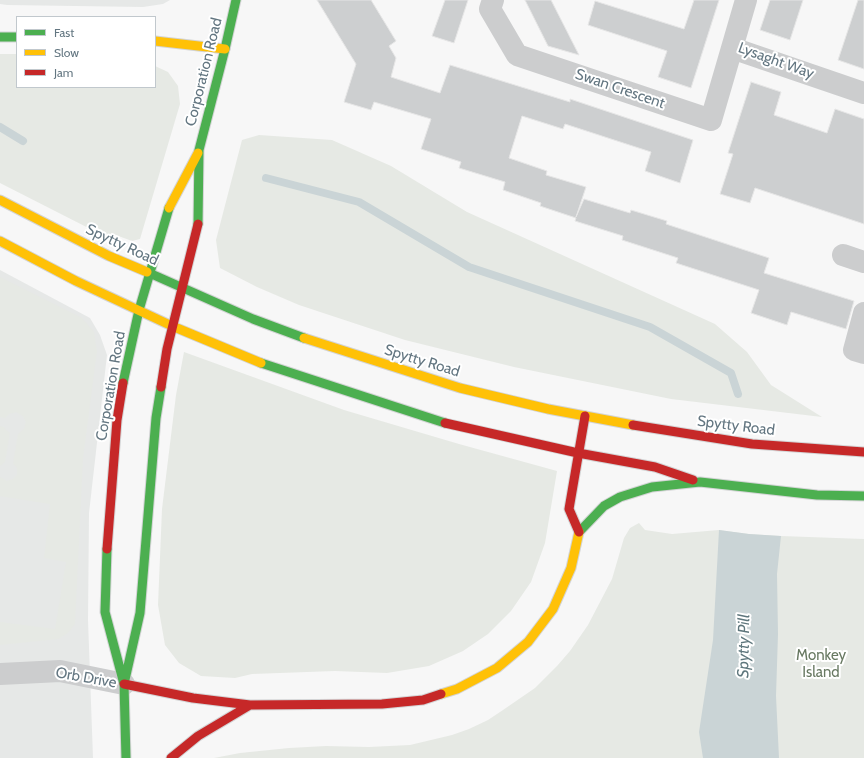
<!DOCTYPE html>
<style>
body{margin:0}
#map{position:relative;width:864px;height:758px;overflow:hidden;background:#f7f7f7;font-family:Cabin,sans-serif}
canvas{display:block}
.legend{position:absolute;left:16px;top:16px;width:140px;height:72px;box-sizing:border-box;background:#fff;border:1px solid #c1c8cd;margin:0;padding:5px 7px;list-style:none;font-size:12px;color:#637681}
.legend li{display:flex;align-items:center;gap:8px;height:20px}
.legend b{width:20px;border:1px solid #c1c8cd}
</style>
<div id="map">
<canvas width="864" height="758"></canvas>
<ul class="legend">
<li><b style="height:5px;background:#4caf50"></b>Fast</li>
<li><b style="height:5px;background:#ffc107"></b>Slow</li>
<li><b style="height:5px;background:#c62828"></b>Jam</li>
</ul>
</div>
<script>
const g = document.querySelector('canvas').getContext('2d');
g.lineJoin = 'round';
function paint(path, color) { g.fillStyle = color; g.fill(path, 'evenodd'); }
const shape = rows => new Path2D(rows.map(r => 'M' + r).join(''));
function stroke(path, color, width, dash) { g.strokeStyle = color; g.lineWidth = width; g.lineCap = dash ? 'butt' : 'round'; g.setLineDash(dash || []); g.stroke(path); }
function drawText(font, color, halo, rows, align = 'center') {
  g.font = font + ' Cabin,sans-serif'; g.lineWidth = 4; g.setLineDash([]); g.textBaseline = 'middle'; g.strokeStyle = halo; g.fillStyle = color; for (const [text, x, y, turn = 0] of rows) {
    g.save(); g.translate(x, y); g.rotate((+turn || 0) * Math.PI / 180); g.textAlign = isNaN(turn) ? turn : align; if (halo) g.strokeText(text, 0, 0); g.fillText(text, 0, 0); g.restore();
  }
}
paint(shape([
 [0,0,170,0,163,4,143,7,7,5,0,4],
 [0,270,90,318,100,335,107,355,89,513,88,620,93,758,0,758]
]), '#e6e8e7');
paint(shape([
 [0,54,17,54,17,87,155,87,155,66,168,72,178,86,180,104,140,239,132,241,113,234,110,239,0,183],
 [259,135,332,140,391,166,467,212,715,324,747,352,771,385,822,417,671,399,514,367,405,340,299,305,257,287,220,268,216,240,242,140],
 [0,277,82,318,94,332,97,351,83,458,75,624,68,633,58,639,0,645,0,622,55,629,66,562,44,558,50,504,0,496,0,477,7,481,13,479,17,475,17,468,13,463,18,434,24,429,26,422,23,416,16,412,9,414,5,418,0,417],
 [184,352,344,410,459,444,557,471,545,543,531,582,511,611,488,634,463,651,429,666,387,673,335,671,252,674,235,678,201,676,179,663,165,645,158,605,162,509,176,395],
 [0,426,4,427,6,430,10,433,5,462,0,466],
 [639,523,645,530,672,534,719,530,749,534,781,536,864,539,864,758,214,758,240,753,289,748,326,746,369,747,410,745,452,735,469,729,488,720,503,710,535,688,557,666,570,651,588,625,612,579,624,538,630,528]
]), '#e6e9e4');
paint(shape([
 [719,530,749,534,781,536,777,574,778,634,776,696,779,758,703,758,699,732,713,640]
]), '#cad4d6');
stroke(shape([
 [0,127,23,141],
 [266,178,359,202,469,267,650,327,731,373,738,394]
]), '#cad4d6', 8);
const building = shape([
 [317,0,371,0,396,41,389,46,396,58,391,77,440,93,450,65,570,102,570,99,693,140,680,183,645,171,651,152,565,124,563,129,522,116,509,158,547,171,546,175,586,187,576,217,584,199,630,213,631,210,667,221,666,224,769,258,764,273,854,301,846,329,791,312,787,325,751,313,759,290,676,263,678,258,622,240,623,236,575,221,576,218,540,206,541,203,503,190,505,182,459,168,461,162,421,149,431,119,374,102,371,110,344,102,356,64,317,0],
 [445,0,468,0,454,43,432,36,445,0],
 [525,0,551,0,579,55,548,46,525,0],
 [694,0,719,0,691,88,658,77,667,51,588,25,595,1,684,29,694,0],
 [770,0,803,0,790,40,760,30,770,0],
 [858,0,864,0,864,69,838,60,858,0],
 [751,82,781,92,774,115,827,133,835,109,864,119,864,224,755,188,750,203,720,194,733,154,728,153,751,82]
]);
paint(building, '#cdcfd0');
stroke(building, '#e6e6e6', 1);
const fast = shape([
 [0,37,17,37],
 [198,224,199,150,225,49,236,0],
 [147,272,253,319,304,338],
 [261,363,445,423],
 [123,383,139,310,169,208],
 [579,532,604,506,620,497,652,487,700,482,817,495,864,496],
 [107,549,105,612,124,684,126,758],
 [124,684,140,613,156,418,161,387]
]);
const slow = shape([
 [155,41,225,49],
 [0,200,109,256,147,272],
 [169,208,198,153],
 [0,241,76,281,172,326,261,363],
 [304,338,460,388,548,409,633,425],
 [441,694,457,689,497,668,528,642,553,609,571,568,579,532]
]);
const jam = shape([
 [161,387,167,349,198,224],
 [445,423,578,453,655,467,693,480],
 [633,425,752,444,864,452],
 [579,532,569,509,585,416],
 [107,549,117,420,123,383],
 [124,684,193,698,250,705,382,704,423,700,441,694],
 [171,758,198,736,250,705]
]);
stroke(fast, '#d3d4d5', 11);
stroke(slow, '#d3d4d5', 11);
stroke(jam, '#d3d4d5', 11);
stroke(shape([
 [493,0,490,9,517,55,711,120,732,48],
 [746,0,732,48,864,93],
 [843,255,864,262],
 [864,313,854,350,864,353],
 [0,674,60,671,124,684]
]), '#cccdce', 22);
stroke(fast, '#4caf50', 9);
stroke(slow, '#ffc107', 9);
stroke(jam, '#c62828', 9);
drawText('15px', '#637681', '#fff', [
 ["Lysaght Way",776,61,20],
 ["Corporation Road",204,72,-76],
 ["Swan Crescent",620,89,19],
 ["Spytty Road",122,245,25],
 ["Spytty Road",422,361,17],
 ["Corporation Road",111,386,-80],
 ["Spytty Road",736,426,7],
 ["Orb Drive",86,678,10]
]);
drawText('15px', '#687962', '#fff', [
 ["Monkey",821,656],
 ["Island",821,673]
]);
drawText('italic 16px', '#5e767c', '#fff', [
 ["Spytty Pill",744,646,-89]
]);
</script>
